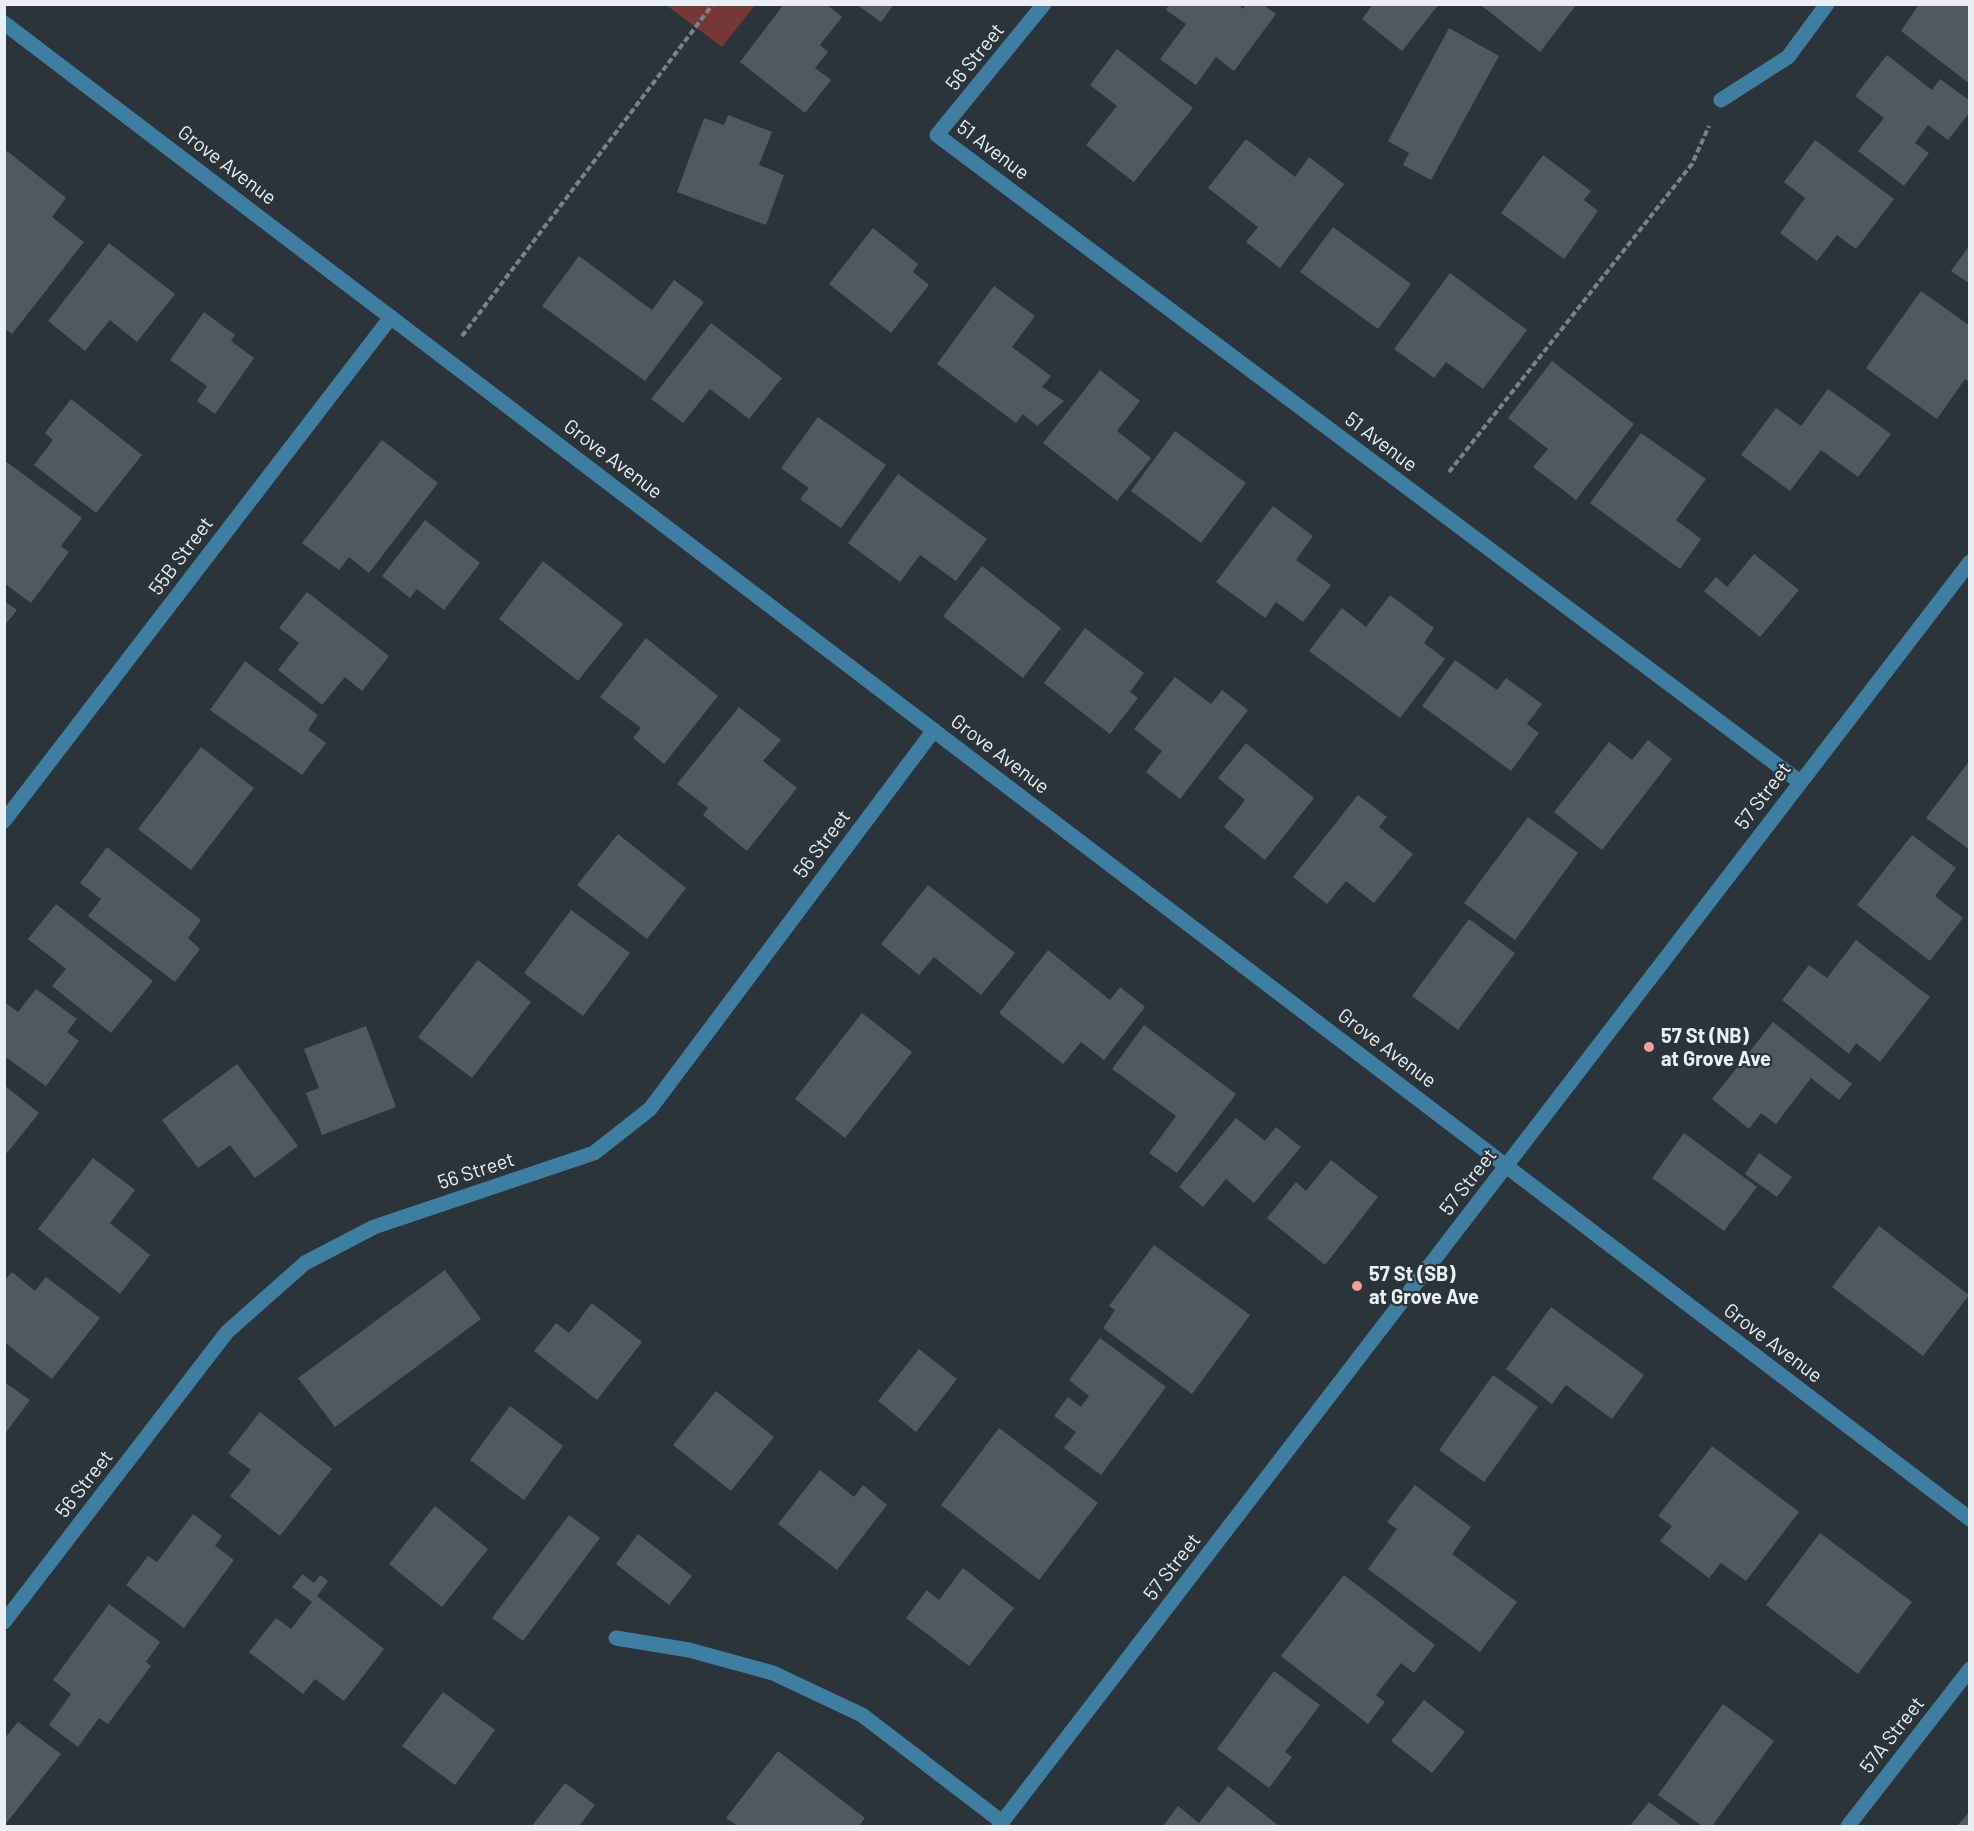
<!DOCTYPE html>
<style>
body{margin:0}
#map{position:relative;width:1974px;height:1831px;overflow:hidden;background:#2b343a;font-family:Barlow,sans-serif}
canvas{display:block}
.frame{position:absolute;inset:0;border:6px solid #e9eff2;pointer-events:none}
</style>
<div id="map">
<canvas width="1974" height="1831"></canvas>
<div class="frame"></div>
</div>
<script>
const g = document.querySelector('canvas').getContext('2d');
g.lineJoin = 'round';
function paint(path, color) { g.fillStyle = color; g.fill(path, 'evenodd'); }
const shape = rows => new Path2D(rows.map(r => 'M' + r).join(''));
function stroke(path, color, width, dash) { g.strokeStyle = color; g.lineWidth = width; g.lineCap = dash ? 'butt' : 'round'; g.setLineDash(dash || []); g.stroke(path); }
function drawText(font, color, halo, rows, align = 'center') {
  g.font = font + ' Barlow,sans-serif'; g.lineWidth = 4.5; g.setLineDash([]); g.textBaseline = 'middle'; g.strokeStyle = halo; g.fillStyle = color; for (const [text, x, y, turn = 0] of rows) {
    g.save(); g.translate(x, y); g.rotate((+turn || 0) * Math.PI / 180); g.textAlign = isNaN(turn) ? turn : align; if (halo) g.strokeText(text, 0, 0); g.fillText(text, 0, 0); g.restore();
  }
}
paint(shape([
 [666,5,755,5,722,47]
]), '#763737');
paint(shape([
 [784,4,826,4,842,17,820,45,828,52,815,68,831,80,805,113,740,62],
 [856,4,894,4,881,22],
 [1169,4,1237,4,1243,9,1246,4,1262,4,1276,14,1234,71,1216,57,1196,85,1160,59,1186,24,1166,10],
 [1373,4,1439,4,1402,51,1362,19],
 [1483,4,1577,4,1540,52,1482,6],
 [1919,4,1970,4,1970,84,1901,31],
 [1449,28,1499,56,1431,180,1403,165,1409,153,1388,141],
 [1117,49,1193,108,1134,182,1086,145,1117,106,1090,85],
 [1887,55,1932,90,1940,79,1970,101,1970,112,1948,140,1928,125,1915,143,1929,153,1904,186,1858,151,1884,118,1855,96],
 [728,115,772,132,759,165,784,175,766,225,677,192,704,118,724,125],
 [1246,139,1295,177,1309,157,1344,184,1280,268,1246,242,1258,227,1208,188],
 [1815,140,1894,199,1856,249,1837,235,1817,261,1780,233,1805,198,1784,182],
 [7,151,66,198,52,217,84,242,12,334,4,328,4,155],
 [1543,155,1591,191,1584,200,1598,211,1564,259,1501,213],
 [1333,227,1411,284,1378,329,1300,272],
 [873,228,918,264,913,272,929,285,891,333,829,284],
 [109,243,175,294,137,342,110,320,85,351,48,321],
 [1970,245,1970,284,1951,271],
 [579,256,652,310,674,280,704,302,645,381,542,306],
 [1450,273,1527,330,1483,389,1446,362,1434,378,1394,349],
 [994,286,1035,316,1012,347,1051,376,1042,387,1064,401,1037,426,1023,414,1016,423,937,364],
 [1921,291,1970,326,1970,382,1965,379,1937,419,1866,368],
 [204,312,235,335,231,341,254,358,215,414,197,401,207,386,170,360],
 [711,323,782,378,749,419,710,389,683,423,651,399],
 [1552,361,1634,424,1576,500,1533,467,1548,449,1508,418],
 [1100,370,1140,401,1117,431,1151,458,1117,501,1043,443],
 [1828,389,1891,434,1858,477,1821,450,1790,491,1741,455,1776,408,1801,426],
 [71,399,142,455,96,513,34,465,53,440,45,433],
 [818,417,886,465,841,528,800,499,809,488,781,468],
 [1175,431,1246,483,1201,543,1131,491],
 [1641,433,1706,479,1676,520,1701,539,1680,569,1590,503],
 [382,440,438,483,369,573,349,557,339,570,302,543],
 [4,460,82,518,61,546,69,552,31,603,4,583],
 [898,474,987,539,956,581,920,555,900,582,848,543],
 [1273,506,1313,536,1296,560,1331,585,1303,622,1276,602,1265,618,1216,582],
 [425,520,480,563,444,610,417,589,410,598,382,576],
 [1754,554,1799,590,1760,637,1704,591,1716,577,1727,587],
 [543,561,623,624,578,681,499,619],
 [982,566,1061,628,1023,678,943,616],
 [307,592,389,656,362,691,345,677,322,705,278,670,299,643,279,628],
 [1390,595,1434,628,1424,643,1445,659,1400,718,1309,651,1342,608,1366,627],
 [4,601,17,610,4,626],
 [1085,628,1144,673,1130,692,1138,698,1110,734,1044,683],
 [646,638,718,696,664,764,633,738,641,728,600,697],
 [1455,660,1497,690,1506,678,1542,704,1527,724,1539,733,1511,771,1422,706],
 [245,661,318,715,308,730,326,743,302,775,210,710],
 [1175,677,1211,704,1222,690,1248,710,1180,799,1146,772,1162,751,1134,729],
 [739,707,781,740,763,761,797,788,747,851,703,815,708,808,677,784],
 [1648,740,1672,759,1602,850,1554,812,1609,742,1632,760],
 [1246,743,1314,798,1265,860,1224,827,1245,800,1218,778],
 [201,747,254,788,191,870,138,829],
 [1970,760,1970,850,1926,818],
 [1358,795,1387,817,1379,827,1413,854,1374,903,1346,881,1327,904,1293,877],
 [1528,817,1578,853,1515,940,1464,903],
 [618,834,686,888,647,939,577,885],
 [1912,835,1956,868,1935,896,1963,918,1930,961,1857,905],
 [107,847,201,920,188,938,200,949,175,982,88,916,101,899,80,883],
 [928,885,1015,953,981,995,934,957,919,975,881,944],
 [56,904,153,981,111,1033,52,986,66,969,28,939],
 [571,910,630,953,583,1016,524,973],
 [1469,919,1515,953,1458,1030,1412,996],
 [1856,940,1930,997,1880,1062,1856,1043,1849,1054,1782,1000,1809,965,1827,978],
 [1048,950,1110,1000,1120,987,1145,1007,1104,1060,1081,1042,1063,1064,999,1013],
 [478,960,531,1002,472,1078,418,1037],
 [36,989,77,1019,67,1032,79,1041,46,1086,4,1056,4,1002,18,1012],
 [862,1013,912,1052,845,1138,795,1099],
 [1773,1022,1852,1084,1839,1100,1811,1078,1776,1124,1761,1113,1749,1129,1712,1099],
 [1144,1025,1236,1094,1177,1173,1149,1153,1176,1116,1112,1069],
 [366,1026,396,1107,322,1135,306,1093,319,1088,304,1049],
 [237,1064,298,1146,255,1178,230,1145,198,1168,162,1120],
 [4,1085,39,1113,7,1153,4,1151],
 [1236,1118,1265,1141,1276,1127,1301,1147,1254,1203,1226,1179,1203,1207,1179,1187],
 [1684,1133,1757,1187,1724,1231,1652,1178],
 [1759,1153,1792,1177,1777,1197,1745,1174],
 [93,1158,135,1190,110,1223,150,1255,120,1294,38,1229],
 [1331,1160,1378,1197,1325,1265,1267,1218,1296,1182,1306,1191],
 [1879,1226,1969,1295,1923,1356,1832,1287],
 [1154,1245,1250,1315,1192,1394,1103,1328,1115,1310,1109,1306],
 [445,1270,481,1319,335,1427,298,1378],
 [12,1272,35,1291,46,1277,100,1318,52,1379,4,1342,4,1281],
 [592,1303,642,1342,597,1400,534,1351,556,1323,569,1333],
 [1551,1307,1644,1375,1612,1419,1566,1385,1552,1404,1506,1369],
 [1100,1338,1166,1387,1101,1475,1064,1448,1076,1432,1054,1416,1068,1397,1081,1407,1089,1396,1069,1380],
 [919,1349,957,1379,916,1432,878,1401],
 [1493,1375,1538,1407,1484,1482,1439,1450],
 [4,1382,30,1400,4,1435],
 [716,1391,774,1437,731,1491,673,1445],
 [510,1406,563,1446,524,1500,470,1460],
 [260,1412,332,1469,280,1536,230,1496,251,1470,228,1453],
 [999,1428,1098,1503,1039,1580,941,1505],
 [1712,1446,1799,1512,1746,1581,1721,1563,1709,1578,1660,1541,1672,1526,1658,1516],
 [820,1470,854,1497,863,1485,887,1505,837,1570,778,1524],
 [1415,1485,1471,1527,1452,1554,1517,1602,1480,1652,1368,1569,1397,1529,1387,1522],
 [435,1506,488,1549,442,1607,389,1564],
 [193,1514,222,1536,215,1546,234,1560,184,1628,126,1585,148,1556,157,1562],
 [569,1515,600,1538,523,1641,492,1618],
 [1820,1533,1912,1602,1858,1674,1766,1605],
 [638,1534,692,1576,669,1605,616,1564],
 [963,1568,1014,1608,969,1666,906,1618,927,1590,939,1600],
 [303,1574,314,1583,320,1575,328,1581,317,1596,384,1649,344,1701,315,1679,303,1694,249,1652,276,1618,291,1629,312,1602,292,1587],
 [1344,1575,1435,1645,1414,1673,1401,1663,1376,1695,1385,1702,1368,1724,1281,1656],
 [109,1604,160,1642,146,1662,151,1666,108,1724,99,1718,78,1747,49,1725,71,1694,53,1680],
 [1274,1671,1320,1705,1285,1752,1292,1757,1269,1788,1217,1749],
 [443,1692,495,1730,455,1785,402,1746],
 [1424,1700,1465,1732,1432,1773,1391,1741],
 [1723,1704,1774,1741,1712,1826,1702,1826,1658,1795],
 [18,1722,61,1754,4,1826,4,1739],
 [778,1751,865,1818,859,1826,738,1826,726,1818],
 [565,1783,595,1805,579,1826,532,1826],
 [1228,1786,1279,1826,1163,1826,1178,1806,1199,1823],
 [1649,1802,1682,1826,1630,1826],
 [1970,1811,1970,1826,1957,1826]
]), '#4f595f');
stroke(shape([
 [462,336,713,4],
 [1449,472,1692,164,1709,126]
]), '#7c8388', 4, [6, 3]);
stroke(shape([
 [1044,4,937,135,1800,782],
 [4,23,1970,1519],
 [1721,100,1788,57,1827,4],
 [4,821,391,317],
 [4,1622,227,1332,305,1263,374,1227,594,1153,650,1109,934,730],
 [616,1638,689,1650,773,1673,862,1715,1002,1822],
 [999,1826,1970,562],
 [1848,1826,1970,1669]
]), '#3f7ea1', 15);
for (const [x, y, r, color] of [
 [1649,1047,6,"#f59b98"],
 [1357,1286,6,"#f59b98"]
]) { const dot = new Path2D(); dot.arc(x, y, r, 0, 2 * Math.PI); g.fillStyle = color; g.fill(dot); stroke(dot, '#2b343a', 2); }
drawText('20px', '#e9eff2', '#2b343a', [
 ["56 Street",975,57,-51],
 ["51 Avenue",993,150,37],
 ["Grove Avenue",227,165,37],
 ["51 Avenue",1381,442,37],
 ["Grove Avenue",613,459,37],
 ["55B Street",181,556,-53],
 ["Grove Avenue",1000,754,37],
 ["57 Street",1763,796,-53],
 ["56 Street",822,844,-53],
 ["Grove Avenue",1387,1048,37],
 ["56 Street",476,1171,-18],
 ["57 Street",1468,1182,-52],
 ["Grove Avenue",1773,1343,37],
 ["56 Street",84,1484,-52],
 ["57 Street",1172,1567,-52],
 ["57A Street",1892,1735,-52]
]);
drawText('bold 20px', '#e9eff2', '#2b343a', [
 ["57 St (NB)",1661,1036],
 ["at Grove Ave",1661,1059],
 ["57 St (SB)",1369,1274],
 ["at Grove Ave",1369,1297]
], 'left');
</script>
